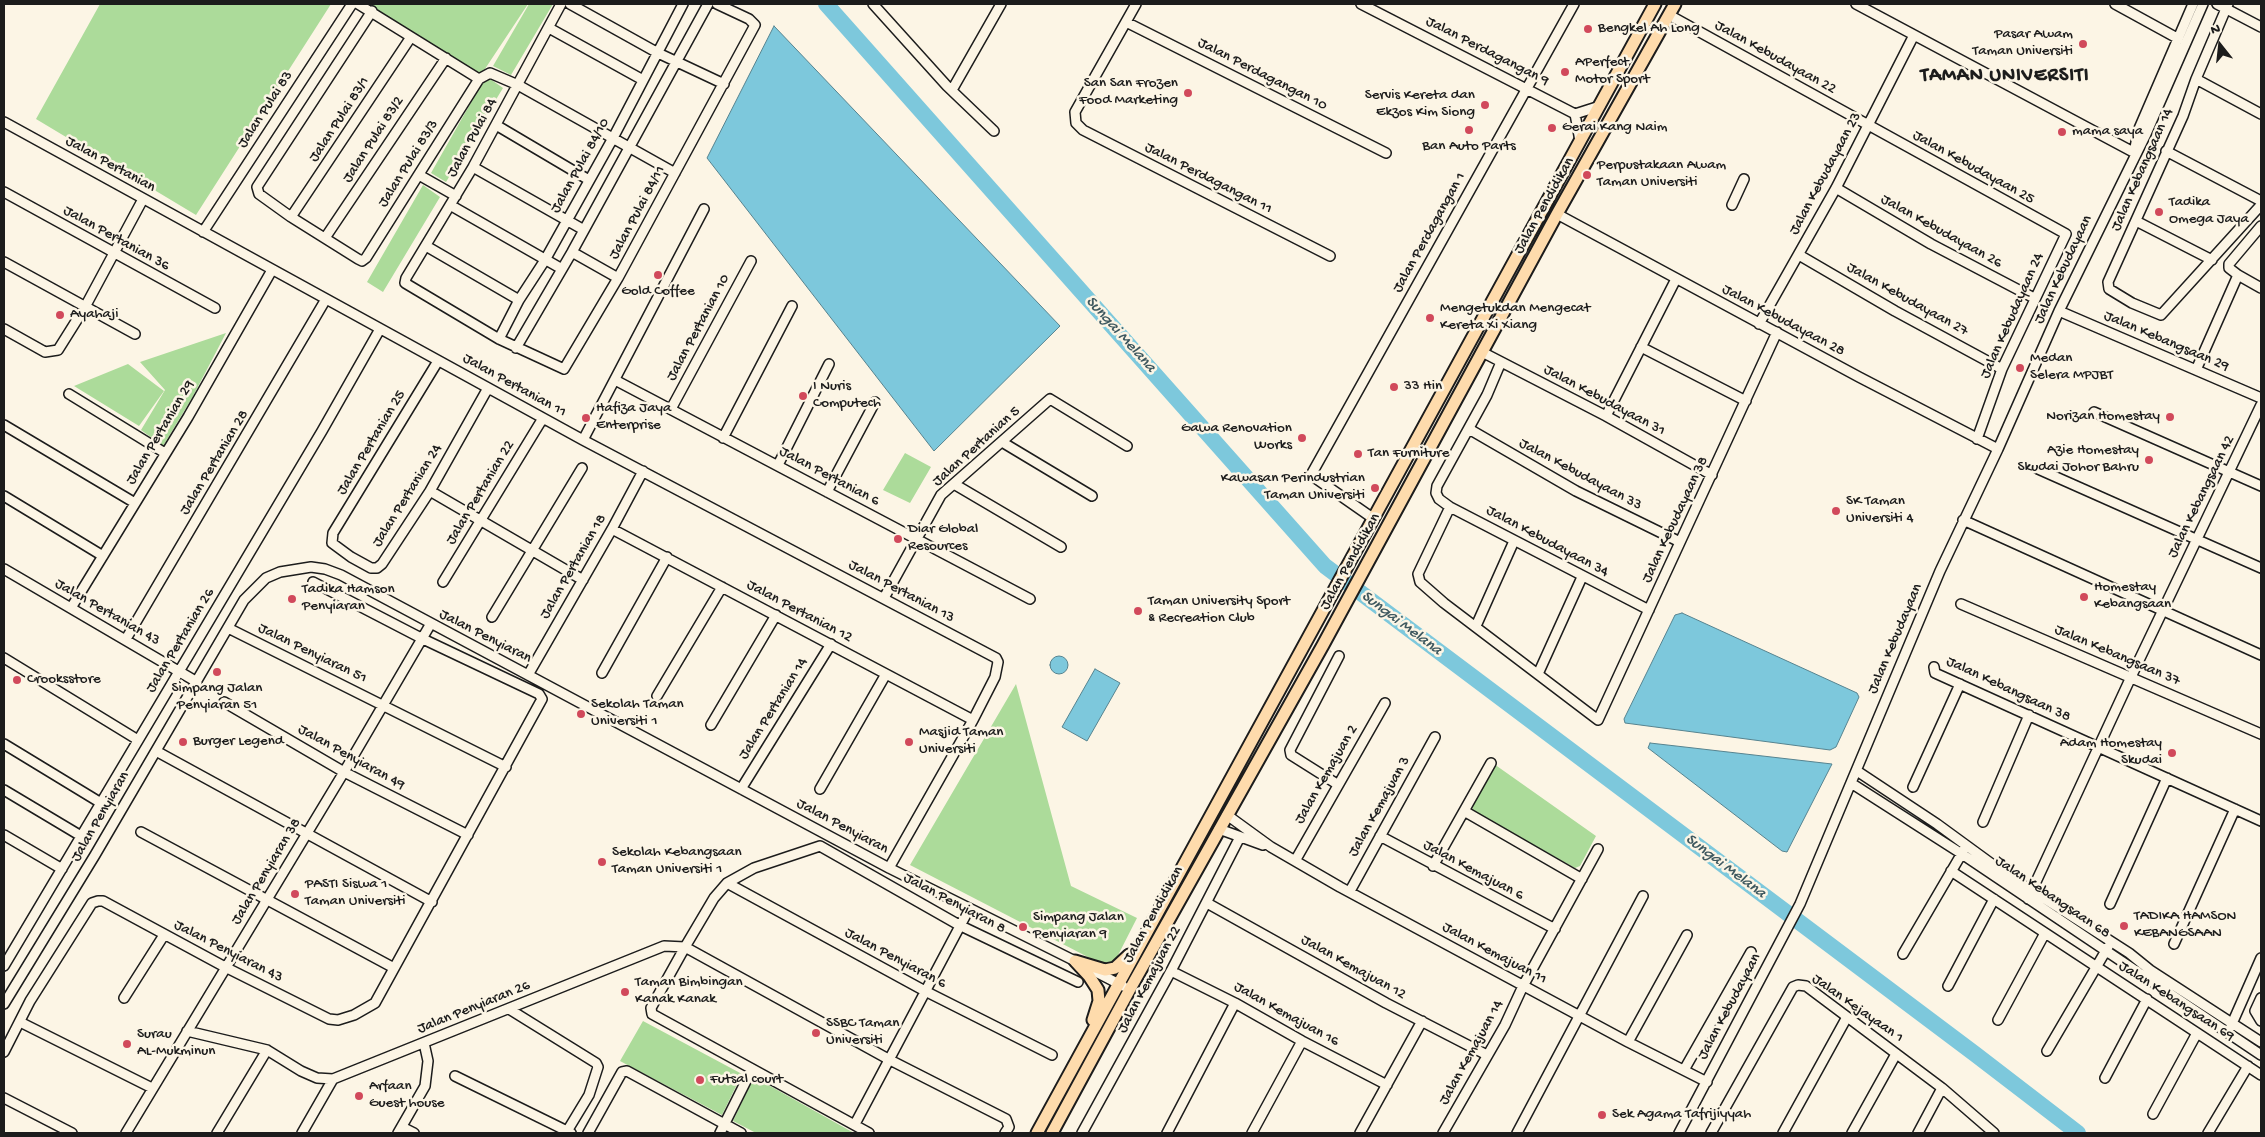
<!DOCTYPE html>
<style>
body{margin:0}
#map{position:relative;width:2265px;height:1137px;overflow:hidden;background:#fcf5e5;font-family:"Gochi Hand",sans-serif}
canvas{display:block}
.frame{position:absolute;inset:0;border:5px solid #1c1c1c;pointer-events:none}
.north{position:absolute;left:2195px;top:20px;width:50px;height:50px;-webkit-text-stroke:4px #fcf5e5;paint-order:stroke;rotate:344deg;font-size:14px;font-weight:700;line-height:20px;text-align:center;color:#1c1c1c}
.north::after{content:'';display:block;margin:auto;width:18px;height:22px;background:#1c1c1c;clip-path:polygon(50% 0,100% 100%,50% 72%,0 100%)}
</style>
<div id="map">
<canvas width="2265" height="1137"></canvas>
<div class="frame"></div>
<div class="north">N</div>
</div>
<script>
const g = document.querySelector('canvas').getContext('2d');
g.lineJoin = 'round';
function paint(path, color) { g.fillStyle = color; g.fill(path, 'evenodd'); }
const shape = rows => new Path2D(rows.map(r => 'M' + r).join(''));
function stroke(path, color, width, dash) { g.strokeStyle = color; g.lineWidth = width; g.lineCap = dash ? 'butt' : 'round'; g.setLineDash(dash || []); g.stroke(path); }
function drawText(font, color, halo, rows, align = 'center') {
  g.font = font + ' "Gochi Hand",sans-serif'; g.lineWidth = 5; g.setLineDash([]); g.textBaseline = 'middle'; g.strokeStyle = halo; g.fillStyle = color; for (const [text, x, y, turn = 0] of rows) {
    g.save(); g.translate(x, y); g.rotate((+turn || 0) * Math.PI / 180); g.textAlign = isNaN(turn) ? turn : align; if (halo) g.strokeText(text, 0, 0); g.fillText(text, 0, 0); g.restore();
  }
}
paint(shape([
 [100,4,331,4,196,215,36,119],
 [366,4,528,4,479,78],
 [529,4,553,4,511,75,493,66],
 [486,76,503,88,446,182,431,173],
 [423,185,440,197,383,292,367,282],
 [226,333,192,398,163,446,141,430,165,390,140,362],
 [128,364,164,391,139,426,74,386],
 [905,453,931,467,910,503,883,490],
 [1016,684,1071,886,1137,918,1111,969,910,865],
 [1494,764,1596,836,1580,866,1575,868,1473,811,1472,805],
 [643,1021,742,1074,722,1115,620,1061],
 [754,1077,854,1133,756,1133,733,1121]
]), '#acdb9a');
const water = shape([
 [774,26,1060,326,934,451,707,158,774,26],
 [1682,613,1857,693,1859,697,1836,747,1830,750,1625,723,1624,719,1675,615,1682,613],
 '1050 665a9 9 0 1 1 18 0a9 9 0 1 1-18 0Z',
 [1095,669,1120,683,1087,741,1062,727,1095,669],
 [1650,743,1832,764,1787,852,1782,851,1648,748,1650,743]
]);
paint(water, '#7dc8dc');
stroke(water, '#56838f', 1);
stroke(shape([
 [826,4,1325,566,1975,1054,2078,1133]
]), '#7dc8dc', 16);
const minor = shape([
 [358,4,479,79],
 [561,4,473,167,406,278,405,283,499,339,564,369,618,278,755,25,749,19,717,4],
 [570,4,658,53,724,84],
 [873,4,947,86,994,131],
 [1136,4,1075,112,1076,123,1083,130,1330,256],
 [1361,4,1575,114,1600,106],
 [1856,4,2135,153],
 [2115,4,2177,38],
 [2217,4,2261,27],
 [2228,4,2196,79,2183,116,2108,282,2109,289,2132,303,2161,315,2261,205],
 [372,11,257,187,259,194,291,217,358,259,362,261,366,258,479,79,490,73,518,85,675,173],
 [1669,15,2066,234,2002,369,1977,439],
 [1126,22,1386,153],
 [549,28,643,80],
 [2196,79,2261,114],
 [952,90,1001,4],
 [1575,114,1580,141],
 [4,122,583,440,996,658,998,662,995,677,973,720,889,868],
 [496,125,589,180],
 [2135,148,2138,131,2193,4],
 [2166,151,2261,201],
 [473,167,584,230],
 [419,175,456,196],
 [1836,188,1931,244,2034,298],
 [4,192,215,308],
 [450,205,562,269],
 [1732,205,1744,179],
 [1557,214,1859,377,1998,449],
 [291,217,411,37],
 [2136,221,2212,260],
 [2261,226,2229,264,2229,268,2238,275,2261,288],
 [203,232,352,4],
 [325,238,446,58],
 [426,246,519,300],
 [572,252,618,278],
 [1799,255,1895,311,2002,369],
 [4,262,135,334],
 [2059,311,2261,398],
 [1759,324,1836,188,1914,35],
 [4,329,45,352,58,350,85,307,143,199],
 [499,339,519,300,545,260,613,138,683,4],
 [1641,347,1746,401],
 [516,348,572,252,708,4],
 [1482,352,1606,416,1712,475],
 [438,361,333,533,332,543,351,557,371,568,377,568,382,564,430,491,488,388],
 [1501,362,1487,395,1437,486,1436,493,1439,499,1450,507,1649,610],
 [2196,370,2238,275],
 [615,380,1030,599],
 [69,394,165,453],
 [671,409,751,261],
 [2094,412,2261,486],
 [1606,416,1676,279],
 [4,425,135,503],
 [1469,429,1576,491,1680,542],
 [723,438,792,306],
 [583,440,704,209],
 [1002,442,1092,496],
 [778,465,829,364],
 [2038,469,2261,568],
 [954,484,1061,547],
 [430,491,583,580],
 [827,492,875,402],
 [4,496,103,556],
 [1450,507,1418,574,1420,582,1444,603,1598,720,1777,332],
 [1374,519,1311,475,1574,4],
 [1963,520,2261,655],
 [612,529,973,720],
 [4,569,197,682],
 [443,582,543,418],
 [884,598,941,495,1050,399,1127,446],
 [1961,604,2261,734],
 [71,608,188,417,272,270],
 [492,617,582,468],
 [1476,626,1514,541],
 [228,628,506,767],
 [126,639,326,299],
 [4,658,138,740],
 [1934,667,1935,673,2261,821],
 [602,673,667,557],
 [1538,674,1582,577],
 [528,675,612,529,643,471],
 [657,696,722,587],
 [224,702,344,772,468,835],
 [711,725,776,615],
 [4,744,101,803],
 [156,751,432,902],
 [1857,771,1937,824,2000,870,2129,953,2150,970,2261,1042],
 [1851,783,1962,854,2261,1055],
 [1337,784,1291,755,1290,750,1339,656],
 [1913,787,1960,684],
 [741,789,831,644],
 [820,789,886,674],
 [4,790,81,836],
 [1464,811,1582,879],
 [1227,815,1271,847,1340,887,1628,1042,1707,1082],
 [1983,822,2029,715],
 [1219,829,1263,845],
 [141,832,394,968],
 [4,835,62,869],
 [1380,836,1555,929],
 [1295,861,1385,703],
 [1433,866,1491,763],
 [1951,871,2261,1075],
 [727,883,925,991,1052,1055],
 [1350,891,1435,737],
 [2028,899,2131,677,2261,405],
 [1207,903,1386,1003,1487,1055],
 [2110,904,2167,778],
 [2174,944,2235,809],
 [1903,954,1965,848],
 [4,966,322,431,380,329],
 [1092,970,1123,986],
 [1171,971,1235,1003,1302,1041,1387,1085],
 [1948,986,1994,899],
 [124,998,164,935],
 [2261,998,2255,1011,2261,1021],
 [4,1004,95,855,244,600,266,578,280,572,311,567,325,569,341,575,889,868,1081,964],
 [509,1009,596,1063,598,1067,589,1095,566,1133],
 [1998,1020,2045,933],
 [20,1022,152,1088],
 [2231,1026,2261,958],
 [187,1031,267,1050,301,1071,317,1078,333,1079],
 [1628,1042,1687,935],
 [2047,1051,2108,947],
 [4,1052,30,1001,92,903,98,901,103,901,225,967,329,1019,338,1020,354,1015,375,1003,542,699,539,694,423,639,313,582],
 [1684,1070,1751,952],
 [455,1076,571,1133],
 [2105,1078,2147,999],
 [4,1098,72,1133],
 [2153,1114,2197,1033],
 [855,1124,969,909],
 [402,1127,414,1133],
 [126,1133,344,772,430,625],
 [217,1133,267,1050],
 [302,1133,333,1079,664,946,685,947,890,1060,1006,1119,1009,1127,1005,1133],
 [398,1133,425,1086,428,1061,424,1043],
 [588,1133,622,1072,627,1071,741,1133],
 [720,1133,752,1069],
 [869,1133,652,1014,651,1008,685,947,714,898,727,883,754,868,820,846,959,925,1078,982],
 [1082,1133,1171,971,1240,837],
 [1167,1133,1235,1003],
 [1252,1133,1302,1041],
 [1360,1133,1422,1021],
 [1443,1133,1505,1025,1523,986,1598,849],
 [1517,1133,1643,896],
 [1679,1133,1800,904,1940,571,1998,449,2059,311,2146,134,2203,4],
 [1711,1133,1793,987,1798,985,1806,986,1942,1088,1994,1133],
 [1783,1133,1847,1017],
 [1852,1133,1896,1054],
 [1918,1133,1942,1088],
 [2208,1133,2248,1066]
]);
const major = shape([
 [1075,961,1105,970,1115,968,1129,955],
 [1076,962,1089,976,1098,990,1099,1001,1093,1020],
 [1037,1133,1655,4],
 [1052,1133,1130,989,1323,645,1557,214,1675,4]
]);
stroke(minor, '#1c1c1c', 12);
stroke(major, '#1c1c1c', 15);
stroke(minor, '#fcf5e5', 9);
stroke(major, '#fedbac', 11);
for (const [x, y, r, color] of [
 [1588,29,5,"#d1495b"],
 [2083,44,5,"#d1495b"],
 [1565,72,5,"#d1495b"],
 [1188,93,5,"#d1495b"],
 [1485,105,5,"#d1495b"],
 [1552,128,5,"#d1495b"],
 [1469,130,5,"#d1495b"],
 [2062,132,5,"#d1495b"],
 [1587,175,5,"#d1495b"],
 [2159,212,5,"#d1495b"],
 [658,275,5,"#d1495b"],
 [60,315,5,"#d1495b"],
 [1430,318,5,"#d1495b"],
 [2020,368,5,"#d1495b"],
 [1394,387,5,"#d1495b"],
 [803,396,5,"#d1495b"],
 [2170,417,5,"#d1495b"],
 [586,418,5,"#d1495b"],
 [1302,438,5,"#d1495b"],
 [1358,454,5,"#d1495b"],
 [2149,460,5,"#d1495b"],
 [1375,488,5,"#d1495b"],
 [1836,511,5,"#d1495b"],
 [898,539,5,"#d1495b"],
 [2084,597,5,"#d1495b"],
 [292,599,5,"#d1495b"],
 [1138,611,5,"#d1495b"],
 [217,672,5,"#d1495b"],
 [17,680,5,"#d1495b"],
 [581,714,5,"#d1495b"],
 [183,742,5,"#d1495b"],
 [909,742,5,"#d1495b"],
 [2172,753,5,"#d1495b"],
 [602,862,5,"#d1495b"],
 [295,894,5,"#d1495b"],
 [2124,926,5,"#d1495b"],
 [1023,927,5,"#d1495b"],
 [625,992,5,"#d1495b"],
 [816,1033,5,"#d1495b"],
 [127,1044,5,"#d1495b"],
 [700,1080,5,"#d1495b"],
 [359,1096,5,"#d1495b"],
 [1602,1115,5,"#d1495b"]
]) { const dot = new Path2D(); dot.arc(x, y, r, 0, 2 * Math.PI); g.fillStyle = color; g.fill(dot); stroke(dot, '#fcf5e5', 2); }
drawText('15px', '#1c1c1c', '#fcf5e5', [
 ["Bengkel Ah Long",1598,29],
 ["Pasar Awam",2073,35,"right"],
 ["Taman Universiti",2073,52,"right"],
 ["APerfect",1575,63],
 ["Motor Sport",1575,80],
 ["San San Frozen",1178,84,"right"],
 ["Food Marketing",1178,101,"right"],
 ["Servis Kereta dan",1475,96,"right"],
 ["Ekzos Kim Siong",1475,113,"right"],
 ["Gerai Kang Naim",1562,128],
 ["mama saya",2072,132],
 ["Ban Auto Parts",1469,147,"center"],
 ["Perpustakaan Awam",1597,166],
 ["Taman Universiti",1597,183],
 ["Tadika",2169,203],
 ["Omega Jaya",2169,220],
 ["Gold Coffee",658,292,"center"],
 ["Mengetukdan Mengecat",1440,309],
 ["Kereta Xi Xiang",1440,326],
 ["Ayahaji",70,315],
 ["Medan",2030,359],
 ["Selera MPJBT",2030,376],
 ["I Nuris",813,387],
 ["Computech",813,404],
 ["33 Hin",1404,387],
 ["Hafiza Jaya",596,409],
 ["Enterprise",596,426],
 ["Norizan Homestay",2160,417,"right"],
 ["Gawa Renovation",1292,429,"right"],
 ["Works",1292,446,"right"],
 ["Azie Homestay",2139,451,"right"],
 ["Skudai Johor Bahru",2139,468,"right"],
 ["Tan Furniture",1368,454],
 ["Kawasan Perindustrian",1365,479,"right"],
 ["Taman Universiti",1365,496,"right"],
 ["SK Taman",1846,502],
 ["Universiti 4",1846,519],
 ["Diar Global",908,530],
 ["Resources",908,547],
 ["Homestay",2094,588],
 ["Kebangsaan",2094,605],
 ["Tadika Hamson",302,590],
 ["Penyiaran",302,607],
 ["Taman University Sport",1148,602],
 ["& Recreation Club",1148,619],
 ["Crooksstore",27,680],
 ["Simpang Jalan",217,689,"center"],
 ["Penyiaran 51",217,706,"center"],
 ["Sekolah Taman",591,705],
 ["Universiti 1",591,722],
 ["Masjid Taman",919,733],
 ["Universiti",919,750],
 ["Burger Legend",193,742],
 ["Adam Homestay",2162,744,"right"],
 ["Skudai",2162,761,"right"],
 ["Sekolah Kebangsaan",612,853],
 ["Taman Universiti 1",612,870],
 ["PASTI Siswa 1",305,885],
 ["Taman Universiti",305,902],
 ["TADIKA HAMSON",2134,917],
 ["KEBANGSAAN",2134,934],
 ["Simpang Jalan",1033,918],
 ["Penyiaran 9",1033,935],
 ["Taman Bimbingan",635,983],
 ["Kanak Kanak",635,1000],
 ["SSBC Taman",826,1024],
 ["Universiti",826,1041],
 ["Surau",137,1035],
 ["AL-Mukminun",137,1052],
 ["Futsal court",710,1080],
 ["Arfaan",369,1087],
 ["Guest house",369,1104],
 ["Sek Agama Tafrijiyyah",1612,1115]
], 'left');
drawText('15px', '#1c1c1c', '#fcf5e5', [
 ["Jalan Perdagangan 9",1487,52,27],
 ["Jalan Kebudayaan 22",1775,58,29],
 ["Jalan Perdagangan 10",1262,75,27],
 ["Jalan Pulai 83",266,110,-57],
 ["Jalan Pulai 83/1",340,120,-57],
 ["Jalan Pulai 84",473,138,-61],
 ["Jalan Pulai 83/2",374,140,-57],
 ["Jalan Pulai 83/3",409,164,-58],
 ["Jalan Pertanian",110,165,29],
 ["Jalan Pulai 84/10",581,166,-61],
 ["Jalan Kebudayaan 25",1973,168,29],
 ["Jalan Kebangsaan 14",2143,170,-66],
 ["Jalan Kebudayaan 23",1826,174,-62],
 ["Jalan Perdagangan 11",1208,179,27],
 ["Jalan Pendidikan",1545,206,-61],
 ["Jalan Pulai 84/11",638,213,-62],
 ["Jalan Kebudayaan 26",1941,232,29],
 ["Jalan Perdagangan 1",1430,233,-61],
 ["Jalan Pertanian 36",116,239,29],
 ["Jalan Kebudayaan",2064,270,-65],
 ["Jalan Kebudayaan 27",1907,300,29],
 ["Jalan Kebudayaan 24",2013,316,-66],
 ["Jalan Kebudayaan 28",1783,321,28],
 ["Jalan Pertanian 10",699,328,-62],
 ["Jalan Kebangsaan 29",2166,342,23],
 ["Jalan Pertanian 11",514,386,29],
 ["Jalan Kebudayaan 31",1604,401,28],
 ["Jalan Pertanian 29",161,433,-59],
 ["Jalan Pertanian 25",372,443,-59],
 ["Jalan Pertanian 5",977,447,-42],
 ["Jalan Pertanian 28",215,463,-59],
 ["Jalan Kebudayaan 33",1580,475,28],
 ["Jalan Pertanian 6",829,477,28],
 ["Jalan Pertanian 22",481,493,-59],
 ["Jalan Pertanian 24",408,496,-58],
 ["Jalan Kebangsaan 42",2202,497,-64],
 ["Jalan Kebudayaan 38",1676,520,-65],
 ["Jalan Kebudayaan 34",1547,542,28],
 ["Jalan Pendidikan",1351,562,-61],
 ["Jalan Pertanian 18",574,567,-60],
 ["Jalan Pertanian 13",901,592,28],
 ["Jalan Pertanian 12",799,612,28],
 ["Jalan Pertanian 43",107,613,30],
 ["Jalan Penyiaran",485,637,27],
 ["Jalan Kebudayaan",1896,639,-67],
 ["Jalan Pertanian 26",181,641,-59],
 ["Jalan Penyiaran 51",312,654,26],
 ["Jalan Kebangsaan 37",2117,656,23],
 ["Jalan Kebangsaan 38",2008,690,25],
 ["Jalan Pertanian 14",774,709,-58],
 ["Jalan Penyiaran 49",351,758,29],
 ["Jalan Kemajuan 2",1327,775,-60],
 ["Jalan Kemajuan 3",1380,807,-61],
 ["Jalan Penyiaran",101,817,-60],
 ["Jalan Penyiaran",842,827,28],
 ["Jalan Kemajuan 6",1473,871,28],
 ["Jalan Penyiaran 38",267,872,-59],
 ["Jalan Kebangsaan 68",2052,898,34],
 ["Jalan Penyiaran 8",954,904,28],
 ["Jalan Pendidikan",1154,915,-61],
 ["Jalan Penyiaran 43",228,952,27],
 ["Jalan Kemajuan 11",1494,954,28],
 ["Jalan Penyiaran 6",895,959,28],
 ["Jalan Kemajuan 12",1353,968,29],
 ["Jalan Kemajuan 22",1150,980,-62],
 ["Jalan Kebangsaan 69",2176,1002,33],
 ["Jalan Kebudayaan",1730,1007,-62],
 ["Jalan Penyiaran 26",474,1008,-22],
 ["Jalan Kejayaan 1",1857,1009,35],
 ["Jalan Kemajuan 16",1286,1015,29],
 ["Jalan Kemajuan 14",1472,1053,-61]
]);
drawText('italic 16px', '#3e585f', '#fcf5e5', [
 ["Sungai Melana",1120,335,48],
 ["Sungai Melana",1401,624,37],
 ["Sungai Melana",1725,867,37]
]);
g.letterSpacing = '1px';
drawText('bold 20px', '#1c1c1c', '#fcf5e5', [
 ["TAMAN UNIVERSITI",2005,77]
]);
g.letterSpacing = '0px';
</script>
